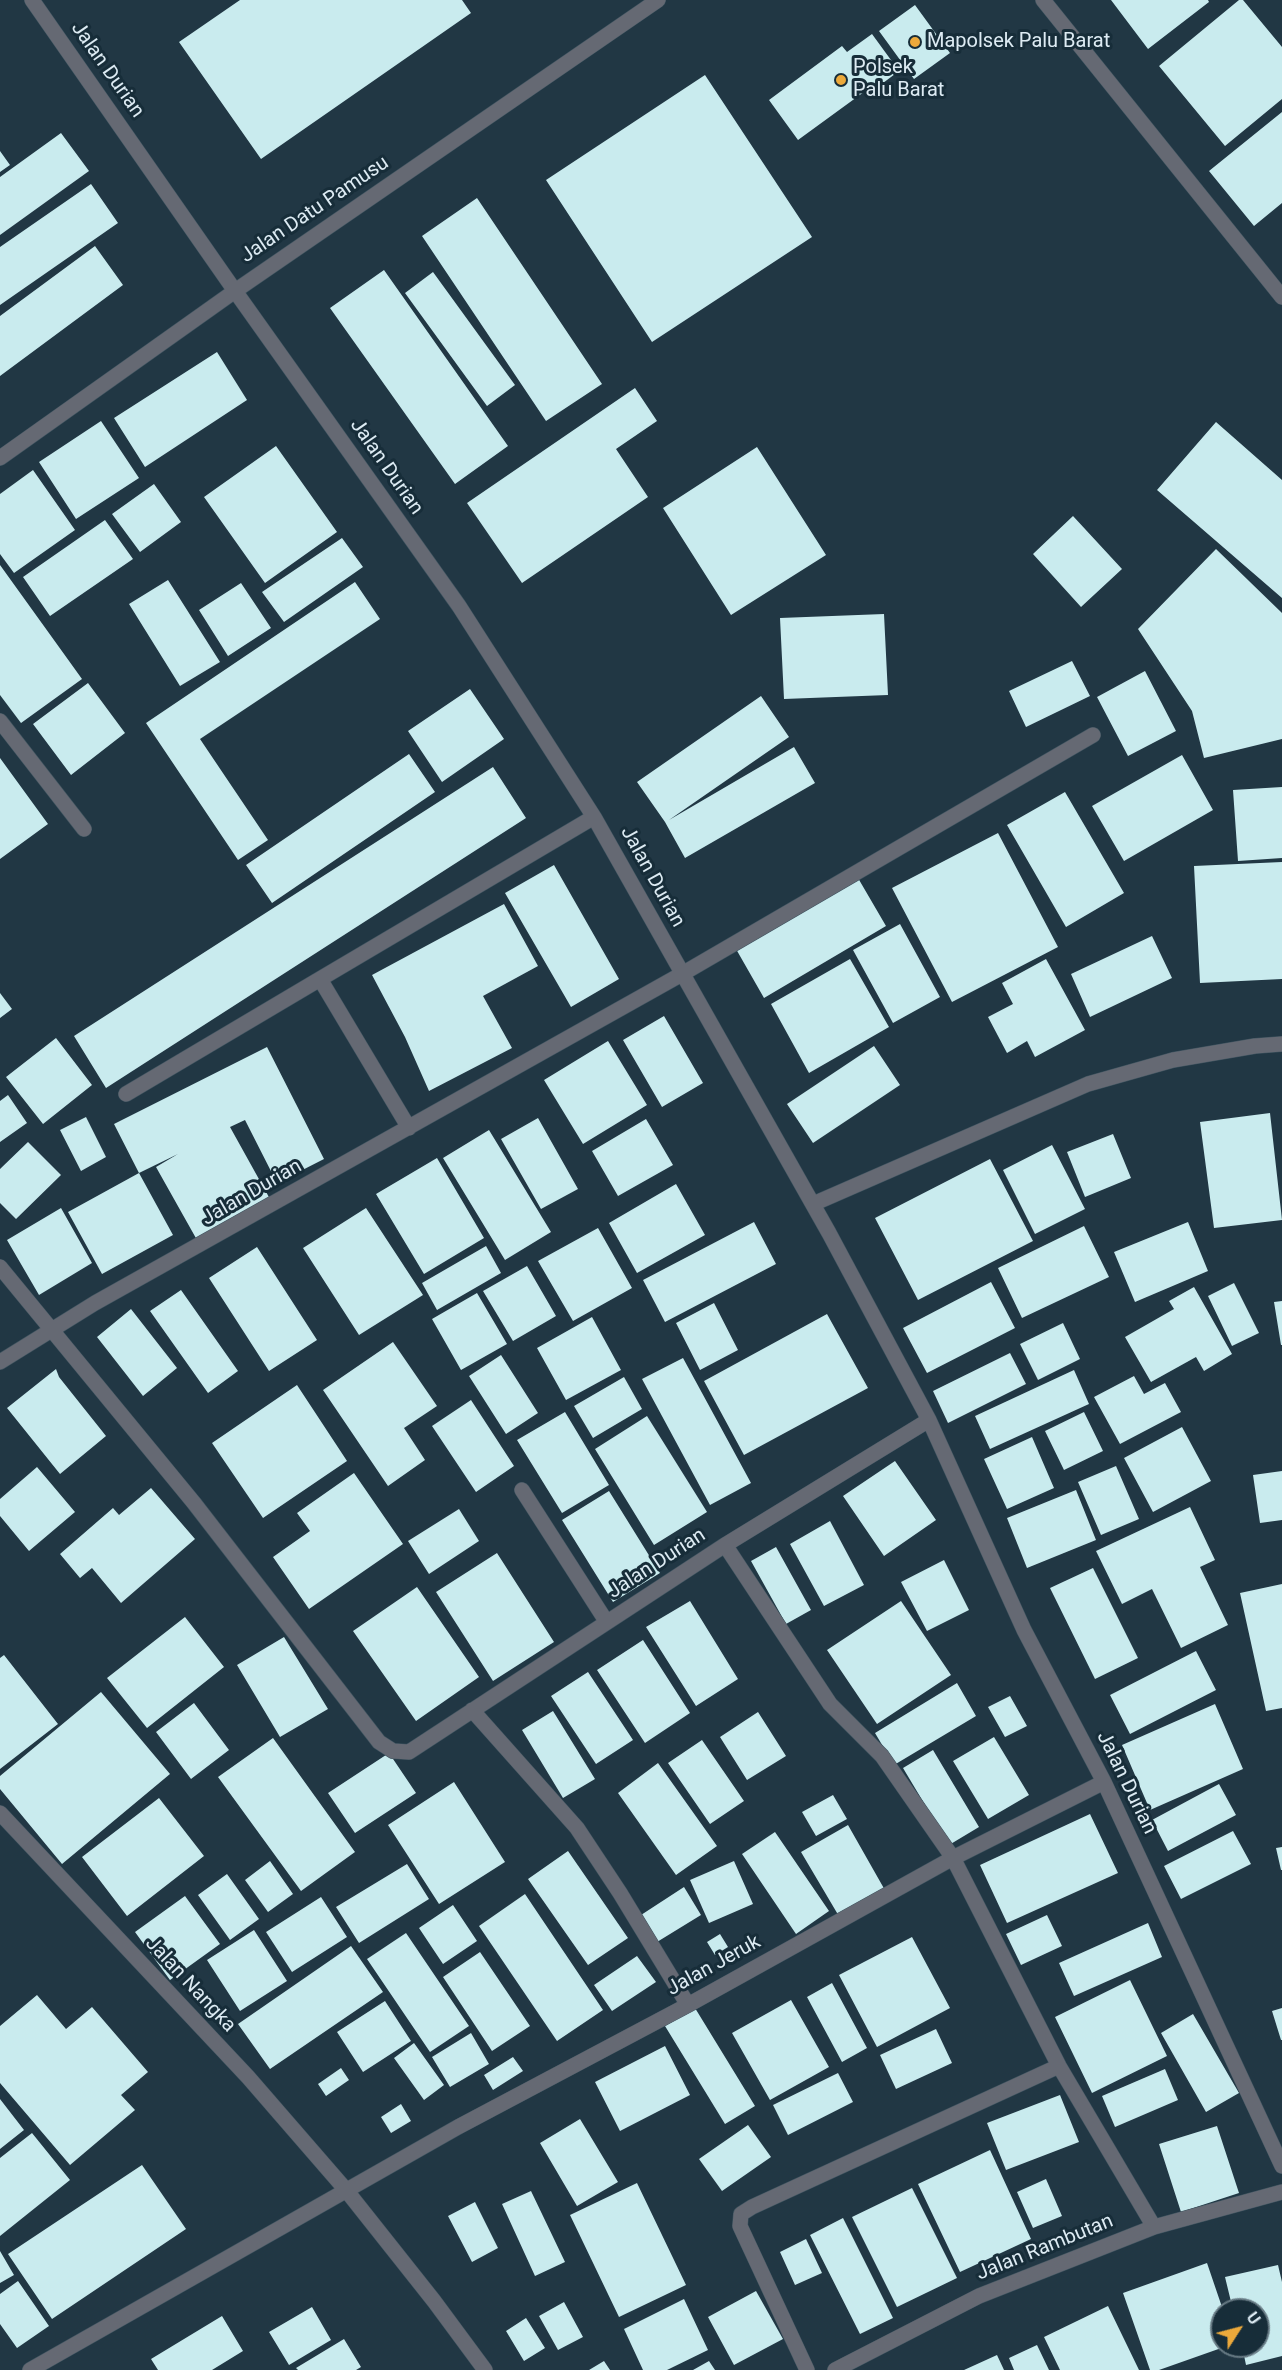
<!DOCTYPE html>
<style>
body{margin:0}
#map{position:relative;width:1282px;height:2370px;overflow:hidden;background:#213744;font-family:Roboto,sans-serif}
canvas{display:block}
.north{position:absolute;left:1210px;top:2298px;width:60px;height:60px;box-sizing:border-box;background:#172d39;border:2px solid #667983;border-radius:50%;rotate:54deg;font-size:16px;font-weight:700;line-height:24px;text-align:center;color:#ddebf3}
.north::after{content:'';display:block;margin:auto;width:21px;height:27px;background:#eca93b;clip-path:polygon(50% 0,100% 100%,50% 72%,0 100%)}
</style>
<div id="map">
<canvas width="1282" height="2370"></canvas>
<div class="north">U</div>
</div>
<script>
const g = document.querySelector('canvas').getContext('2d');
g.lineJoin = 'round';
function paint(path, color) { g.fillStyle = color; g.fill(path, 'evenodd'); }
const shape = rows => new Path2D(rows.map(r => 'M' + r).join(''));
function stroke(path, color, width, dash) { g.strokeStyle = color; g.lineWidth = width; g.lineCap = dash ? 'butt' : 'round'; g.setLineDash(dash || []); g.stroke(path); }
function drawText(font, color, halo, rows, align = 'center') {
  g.font = font + ' Roboto,sans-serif'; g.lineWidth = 6; g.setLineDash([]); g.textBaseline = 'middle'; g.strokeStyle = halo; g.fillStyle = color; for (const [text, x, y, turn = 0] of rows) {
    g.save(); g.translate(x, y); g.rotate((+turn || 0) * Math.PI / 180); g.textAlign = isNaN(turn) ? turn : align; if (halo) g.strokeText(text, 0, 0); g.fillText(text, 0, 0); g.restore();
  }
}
paint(shape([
 [240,0,462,0,471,13,261,159,179,42],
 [1111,0,1208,0,1209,2,1148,49],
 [1239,0,1243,0,1282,47,1282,99,1225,146,1159,66],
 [915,5,950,53,914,79,879,31],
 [872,34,899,71,871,92,868,89,798,140,769,100,842,46,847,52],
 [705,75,812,237,652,342,546,180],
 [1282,112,1282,203,1254,226,1209,171],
 [61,133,89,171,0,235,0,177],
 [0,151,10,165,0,172],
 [91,184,118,223,0,305,0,247],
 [477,198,602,384,546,421,422,236],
 [95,246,123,285,0,376,0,316],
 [384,270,508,446,455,484,330,308],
 [433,272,515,385,487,406,405,293],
 [217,352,247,400,145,467,114,418],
 [635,388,657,421,616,449,648,497,522,583,467,503],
 [101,421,139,478,76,519,39,462],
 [1216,422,1282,480,1282,598,1157,490],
 [276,446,337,532,265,583,204,497],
 [757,447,826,555,731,615,663,508],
 [33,470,75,530,14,573,0,554,0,494],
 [154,484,181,522,140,552,112,514],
 [1073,516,1122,569,1081,607,1033,554],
 [105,520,133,559,50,616,23,577],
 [342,538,363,567,284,622,262,592],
 [1216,549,1282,613,1282,739,1204,758,1192,711,1138,629],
 [0,565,82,679,21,723,0,695],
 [168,580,220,662,180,686,129,604],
 [355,582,380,619,200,739,268,840,238,860,146,723],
 [241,583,271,628,228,656,199,610],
 [884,614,888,695,784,699,780,618],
 [1072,661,1090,696,1026,727,1009,691],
 [1145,671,1176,731,1128,756,1097,697],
 [88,683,125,733,71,775,33,724],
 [470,689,504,739,442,782,408,731],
 [761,696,789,737,669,820,794,747,815,783,685,858,665,822,637,782],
 [409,754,435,792,272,903,246,865],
 [1182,755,1213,810,1124,861,1092,806],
 [0,758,48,824,0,859],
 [493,767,526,818,106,1088,74,1036],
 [1282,787,1282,858,1238,861,1233,790],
 [1065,792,1124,893,1066,927,1007,825],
 [998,833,1058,947,952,1002,892,888],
 [1282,862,1282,979,1200,983,1194,866],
 [554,865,619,979,571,1007,505,893],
 [858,878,886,926,764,998,736,949],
 [504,904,538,966,483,996,512,1048,429,1091,405,1037,372,975],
 [900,924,940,997,893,1023,853,950],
 [1152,936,1172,978,1090,1017,1071,974],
 [850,959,889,1027,809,1073,771,1004],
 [1046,959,1085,1030,1035,1057,1027,1041,1007,1053,988,1017,1013,1004,1002,983],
 [0,993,12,1009,0,1018],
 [664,1016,703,1083,662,1107,623,1040],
 [56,1038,92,1085,43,1124,6,1077],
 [608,1041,647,1105,583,1144,544,1080],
 [874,1046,900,1085,813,1143,787,1104],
 [267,1047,324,1159,277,1183,245,1120,230,1127,270,1199,197,1240,156,1167,178,1154,139,1173,114,1124],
 [8,1095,27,1123,0,1142,0,1101],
 [1270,1113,1282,1220,1214,1228,1200,1122],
 [86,1117,106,1157,81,1171,60,1130],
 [538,1118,578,1189,541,1209,501,1139],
 [646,1119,673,1165,618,1196,592,1151],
 [489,1130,551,1232,505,1260,443,1158],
 [1113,1134,1131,1178,1085,1197,1067,1152],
 [28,1142,61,1175,16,1219,0,1203,0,1169],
 [1052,1145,1085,1209,1035,1234,1003,1170],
 [437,1158,484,1238,424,1274,376,1194],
 [990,1159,1033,1241,918,1300,875,1218],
 [139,1173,173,1235,102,1274,68,1212],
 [676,1184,705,1235,637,1273,609,1223],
 [61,1208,92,1263,39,1295,7,1240],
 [366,1208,423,1295,359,1335,303,1248],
 [754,1222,776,1264,665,1322,643,1280],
 [1188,1222,1208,1271,1135,1302,1114,1252],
 [1084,1226,1109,1277,1022,1318,998,1268],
 [598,1228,632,1288,573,1321,538,1261],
 [486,1246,501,1273,437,1310,422,1283],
 [257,1247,317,1340,269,1371,209,1278],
 [527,1266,556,1316,513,1341,483,1291],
 [991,1282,1015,1328,927,1373,903,1328],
 [1234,1283,1259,1333,1232,1346,1208,1296],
 [1194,1287,1232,1354,1204,1371,1196,1357,1151,1382,1125,1337,1174,1309,1169,1301],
 [181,1290,238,1371,208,1393,150,1311],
 [477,1293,507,1344,461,1370,432,1319],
 [1282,1301,1282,1345,1281,1345,1274,1302],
 [714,1303,738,1350,700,1370,676,1323],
 [131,1309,177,1368,143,1396,97,1337],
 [827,1314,868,1388,744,1455,704,1381],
 [592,1317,621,1370,566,1400,537,1348],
 [1063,1323,1080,1359,1038,1380,1020,1344],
 [393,1342,437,1406,404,1428,425,1460,388,1486,323,1390],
 [1010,1353,1026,1384,948,1423,933,1391],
 [501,1355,538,1413,506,1434,469,1376],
 [683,1358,751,1483,710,1505,642,1379],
 [56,1369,59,1377,106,1436,60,1474,7,1408],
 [1074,1370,1089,1404,990,1449,975,1416],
 [1134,1376,1144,1394,1165,1383,1181,1412,1120,1444,1094,1397],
 [624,1377,642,1409,593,1438,574,1406],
 [297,1385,347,1461,263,1518,212,1443],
 [471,1400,514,1466,476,1492,432,1426],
 [565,1412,609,1485,562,1513,517,1440],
 [1084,1412,1103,1451,1064,1470,1045,1431],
 [647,1416,707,1512,654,1545,595,1449],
 [1182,1427,1211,1481,1153,1512,1124,1458],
 [1032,1437,1054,1488,1007,1509,984,1459],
 [895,1461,936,1520,884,1556,843,1496],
 [1116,1466,1139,1519,1101,1535,1078,1482],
 [37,1467,75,1512,29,1551,0,1516,0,1499],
 [1282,1471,1282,1520,1260,1523,1253,1475],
 [354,1473,403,1544,309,1609,273,1557,310,1531,297,1513],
 [151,1488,195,1539,121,1603,92,1568,80,1578,60,1554,113,1508,119,1515],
 [1076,1490,1096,1540,1027,1568,1007,1518],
 [609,1491,660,1573,613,1602,562,1520],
 [1190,1507,1215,1560,1200,1567,1228,1625,1181,1648,1152,1589,1122,1604,1096,1551],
 [459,1509,479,1541,429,1574,408,1541],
 [830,1521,864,1585,824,1606,790,1544],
 [776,1547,811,1610,786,1624,751,1561],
 [497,1553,554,1642,493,1681,436,1592],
 [944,1560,969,1610,927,1631,901,1582],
 [1093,1568,1138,1658,1095,1679,1050,1588],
 [1282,1584,1282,1708,1266,1711,1240,1593],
 [417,1587,479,1677,416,1721,353,1631],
 [690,1601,738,1679,696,1706,646,1627],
 [901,1601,951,1675,877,1724,827,1650],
 [185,1617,224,1667,147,1728,107,1678],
 [284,1637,328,1709,280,1737,237,1665],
 [643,1640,690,1713,645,1743,597,1670],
 [1196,1651,1216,1690,1130,1734,1110,1695],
 [4,1655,58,1724,0,1769,0,1658],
 [588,1672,633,1740,596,1764,551,1696],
 [957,1683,976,1716,894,1765,875,1733],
 [101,1692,170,1774,62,1864,0,1789,0,1776],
 [1010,1696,1027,1726,1005,1737,988,1707],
 [194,1703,229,1750,191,1779,156,1732],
 [1215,1704,1243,1769,1150,1810,1122,1745],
 [553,1711,595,1779,563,1798,522,1730],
 [758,1712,786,1756,747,1780,720,1737],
 [994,1737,1029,1795,988,1819,953,1761],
 [273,1738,355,1852,301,1891,218,1777],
 [702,1740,744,1801,710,1824,668,1763],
 [933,1750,979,1827,949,1845,903,1768],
 [389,1753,416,1793,355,1833,328,1793],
 [658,1763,717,1846,676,1875,618,1793],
 [454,1782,505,1862,439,1904,388,1825],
 [1219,1784,1236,1815,1168,1851,1152,1820],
 [833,1795,847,1819,816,1836,802,1812],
 [159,1798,204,1856,127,1916,82,1857],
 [1090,1814,1118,1873,1007,1923,980,1865],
 [848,1825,886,1892,840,1918,801,1852],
 [1233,1831,1251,1864,1181,1899,1164,1866],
 [775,1832,829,1911,796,1934,742,1854],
 [1282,1847,1282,1870,1281,1870,1276,1848],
 [568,1851,628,1938,588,1965,528,1879],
 [270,1861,293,1894,268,1912,245,1880],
 [734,1861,753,1904,709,1923,690,1880],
 [407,1864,429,1899,359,1943,336,1907],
 [227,1874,259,1919,230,1940,198,1895],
 [684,1887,701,1915,657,1942,641,1915],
 [525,1894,603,2010,557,2041,479,1926],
 [185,1896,220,1944,170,1980,135,1932],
 [321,1897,347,1937,292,1972,266,1932],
 [453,1905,477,1941,443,1964,419,1928],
 [1047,1915,1062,1946,1021,1965,1006,1934],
 [1148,1923,1162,1957,1074,1996,1059,1963],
 [254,1930,287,1981,240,2011,207,1960],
 [406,1933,469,2026,430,2052,367,1959],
 [720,1934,728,1947,715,1955,707,1942],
 [912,1937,950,2008,877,2047,839,1975],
 [351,1946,383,1992,270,2069,238,2024],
 [480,1952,530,2026,492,2051,443,1977],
 [637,1956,656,1982,612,2011,594,1985],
 [1130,1980,1167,2056,1092,2093,1055,2017],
 [832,1983,867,2048,842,2062,807,1997],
 [37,1995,66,2029,92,2007,148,2072,121,2095,135,2110,70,2165,0,2083,0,2026],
 [791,2000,829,2067,770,2100,732,2033],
 [385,2001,411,2041,363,2072,337,2032],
 [695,2008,755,2106,725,2124,665,2026],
 [1282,2008,1282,2040,1281,2040,1272,2011],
 [1193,2014,1239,2093,1206,2112,1161,2033],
 [936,2029,952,2063,896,2089,880,2055],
 [471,2033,489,2064,450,2087,432,2057],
 [414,2043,444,2085,424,2100,394,2058],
 [665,2046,690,2095,620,2131,595,2082],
 [513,2057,523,2071,493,2090,484,2075],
 [341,2068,349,2080,326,2096,318,2084],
 [1165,2069,1178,2100,1115,2127,1102,2096],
 [838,2073,853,2102,788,2135,773,2105],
 [1060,2095,1079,2142,1006,2170,987,2123],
 [0,2099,24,2130,0,2149],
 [401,2104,411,2121,391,2133,381,2117],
 [580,2119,618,2182,577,2206,540,2143],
 [748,2125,771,2157,722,2191,699,2159],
 [1217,2126,1239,2193,1181,2212,1159,2144],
 [32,2133,70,2180,0,2236,0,2158],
 [990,2150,1031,2239,960,2272,918,2184],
 [142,2165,186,2229,52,2319,8,2254],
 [1046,2179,1062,2216,1033,2228,1017,2192],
 [637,2183,686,2285,619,2317,570,2215],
 [912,2188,957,2278,897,2307,852,2217],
 [531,2191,565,2262,535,2276,502,2204],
 [475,2202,498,2248,472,2262,448,2216],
 [843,2218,893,2318,860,2334,810,2235],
 [806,2239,822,2273,795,2285,780,2252],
 [0,2251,14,2275,0,2283],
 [1207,2263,1223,2310,1222,2346,1227,2346,1159,2370,1150,2370,1123,2293],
 [1278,2265,1282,2282,1282,2356,1246,2365,1242,2346,1258,2346,1258,2310,1233,2310,1225,2277],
 [18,2281,49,2326,17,2348,0,2324,0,2294],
 [756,2291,783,2339,734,2365,708,2317],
 [684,2299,708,2350,667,2370,643,2370,624,2329],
 [564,2302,583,2337,558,2350,539,2316],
 [1108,2306,1139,2370,1060,2370,1044,2337],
 [312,2307,331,2340,289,2365,269,2332],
 [222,2316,243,2351,212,2370,158,2370,151,2359],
 [526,2318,545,2348,524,2361,506,2331],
 [344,2339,361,2367,356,2370,298,2370,296,2368],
 [1037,2345,1049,2370,1014,2370,1009,2358],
 [997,2355,1004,2370,964,2370],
 [604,2361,610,2370,589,2370],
 [709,2361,715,2370,693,2370]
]), '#c9ebee');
const street = shape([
 [32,0,235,291,459,606,594,817,829,1233,929,1420,1024,1630,1104,1782,1282,2166],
 [1043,0,1282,297],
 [0,458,235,291,658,0],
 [0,721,84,829],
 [126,1094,320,979],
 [409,1128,320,979,594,817],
 [813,1204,1088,1084,1173,1060,1255,1046,1282,1044],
 [0,1267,194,1503,379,1742,393,1751,409,1752,725,1545,929,1420],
 [0,1362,95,1303,682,974,1093,735],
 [522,1490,606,1621],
 [725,1545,830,1704,882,1756,953,1858,1059,2066,1154,2227],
 [472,1710,577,1828,620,1893,688,2005],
 [0,1813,248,2077,346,2190,434,2301,485,2370],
 [30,2370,458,2127,688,2005,953,1858,1104,1782],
 [807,2370,740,2226,741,2214,752,2207,1059,2066],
 [835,2370,979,2296,1154,2227,1282,2192]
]);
stroke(street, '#3f5460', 16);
stroke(street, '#656973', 15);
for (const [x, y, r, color] of [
 [915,42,6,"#eca93b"],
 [841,80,6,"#eca93b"]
]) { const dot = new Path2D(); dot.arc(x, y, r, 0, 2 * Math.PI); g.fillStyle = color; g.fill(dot); stroke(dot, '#172d39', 2); }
drawText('20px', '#ddebf3', '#172d39', [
 ["Mapolsek Palu Barat",927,42],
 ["Polsek",853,68],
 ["Palu Barat",853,91]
], 'left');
drawText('20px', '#ddebf3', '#172d39', [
 ["Jalan Durian",107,70,55],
 ["Jalan Datu Pamusu",315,210,-34],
 ["Jalan Durian",386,467,55],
 ["Jalan Durian",652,877,61],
 ["Jalan Durian",252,1193,-30],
 ["Jalan Durian",657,1564,-33],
 ["Jalan Durian",1126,1783,64],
 ["Jalan Jeruk",714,1966,-29],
 ["Jalan Nangka",190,1985,47],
 ["Jalan Rambutan",1045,2248,-22]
]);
</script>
